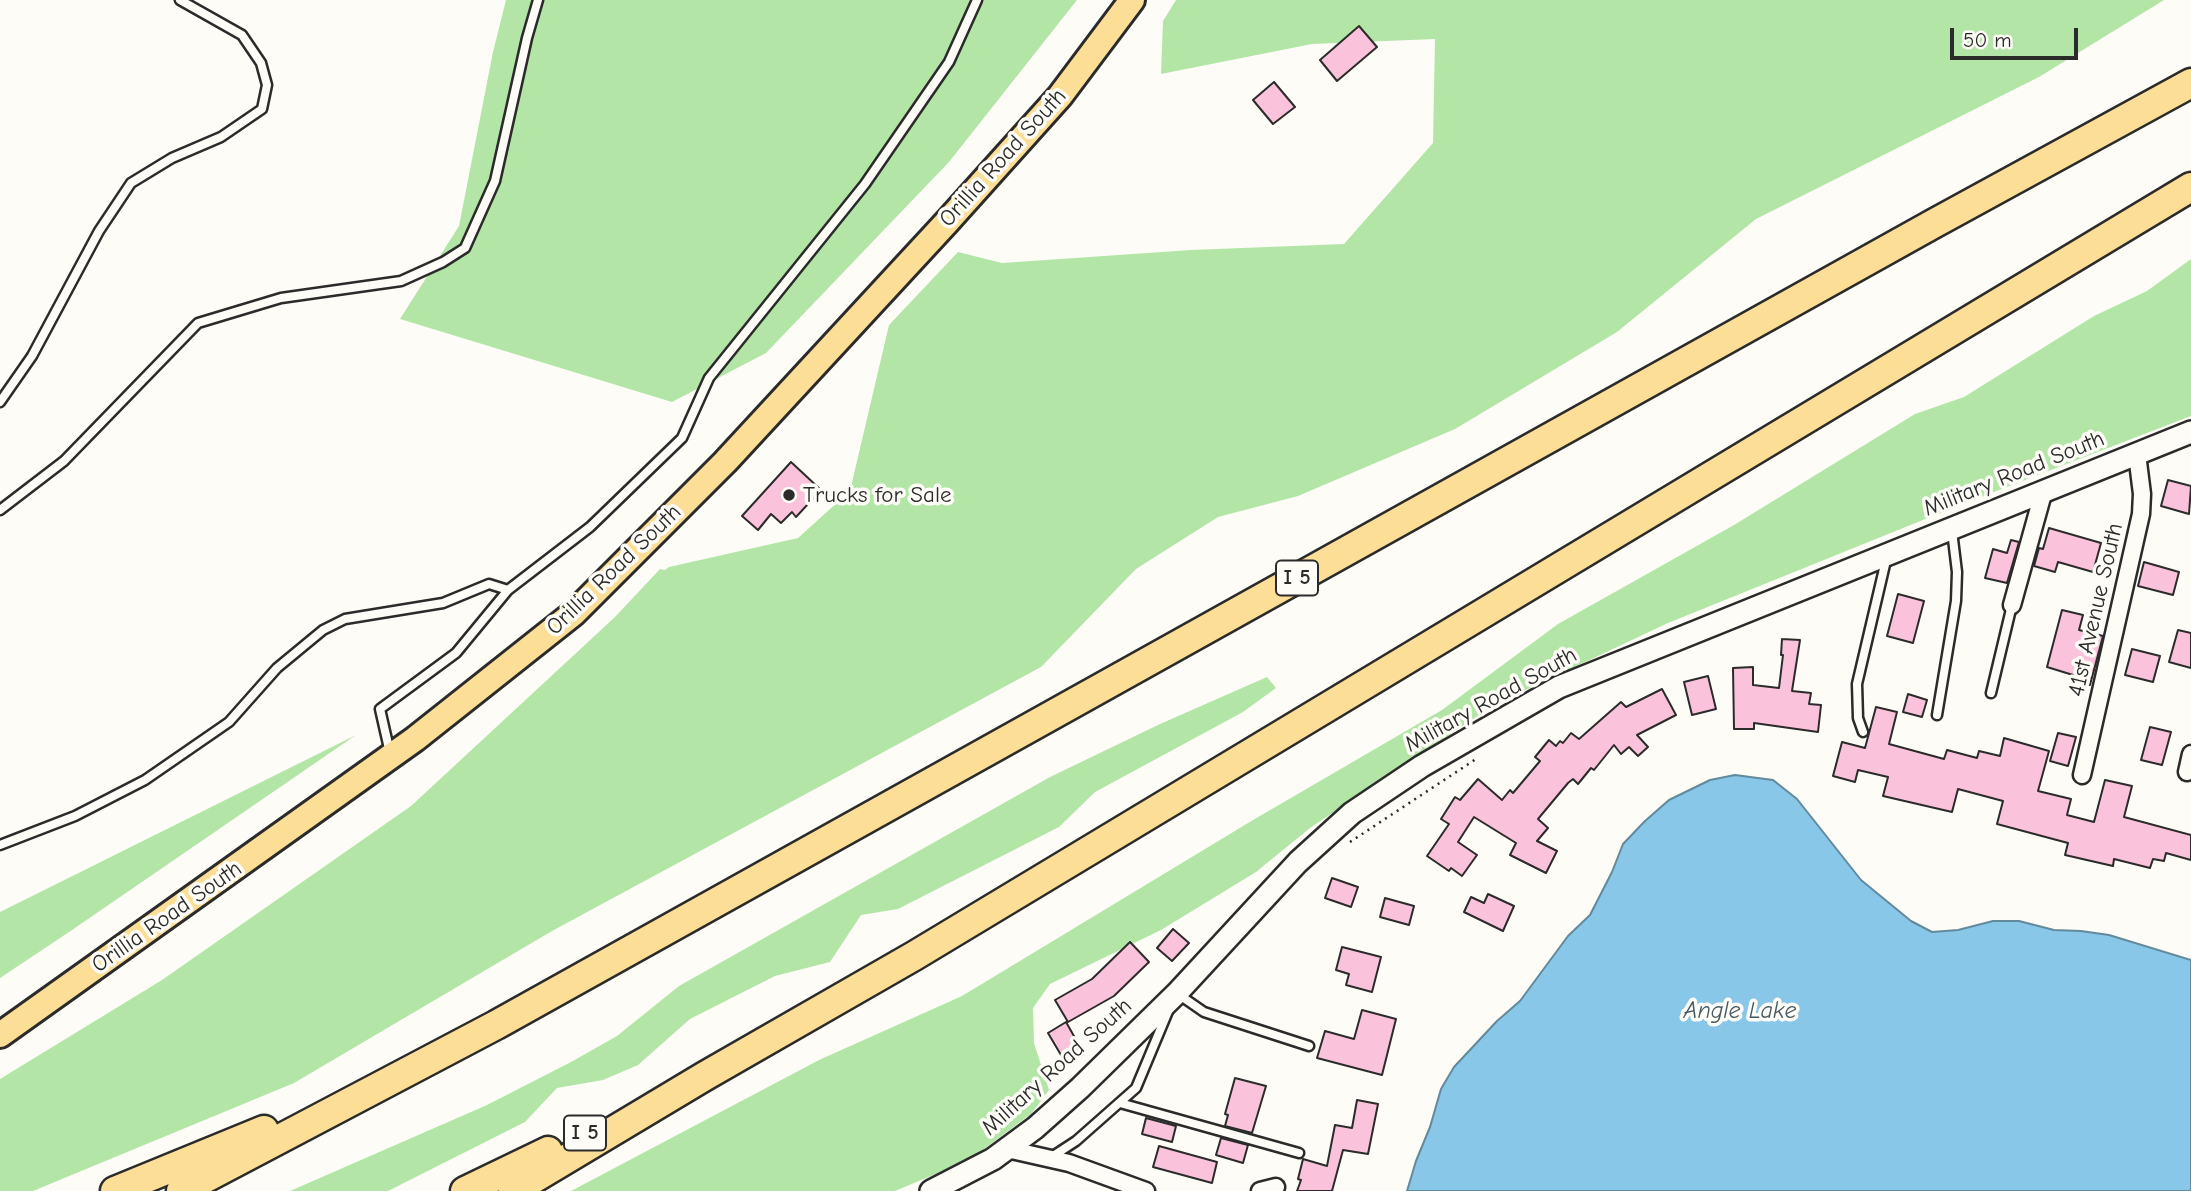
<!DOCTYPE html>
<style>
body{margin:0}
#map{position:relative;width:2191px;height:1191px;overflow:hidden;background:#fdfcf7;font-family:"Comic Neue",sans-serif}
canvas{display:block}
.scale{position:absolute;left:1950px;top:28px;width:128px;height:32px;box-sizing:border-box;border:4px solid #2b2b2b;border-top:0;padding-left:9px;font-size:21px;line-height:24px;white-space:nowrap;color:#2b2b2b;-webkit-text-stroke:5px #fdfcf7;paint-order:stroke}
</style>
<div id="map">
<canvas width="2191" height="1191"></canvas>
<div class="scale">50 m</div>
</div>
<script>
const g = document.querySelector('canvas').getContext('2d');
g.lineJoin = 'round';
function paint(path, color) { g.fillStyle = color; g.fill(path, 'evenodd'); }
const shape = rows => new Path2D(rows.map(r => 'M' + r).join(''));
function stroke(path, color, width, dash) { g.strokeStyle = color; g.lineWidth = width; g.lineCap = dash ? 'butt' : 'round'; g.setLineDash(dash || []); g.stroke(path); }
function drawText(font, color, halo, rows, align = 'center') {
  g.font = font + ' "Comic Neue",sans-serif'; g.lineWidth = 7; g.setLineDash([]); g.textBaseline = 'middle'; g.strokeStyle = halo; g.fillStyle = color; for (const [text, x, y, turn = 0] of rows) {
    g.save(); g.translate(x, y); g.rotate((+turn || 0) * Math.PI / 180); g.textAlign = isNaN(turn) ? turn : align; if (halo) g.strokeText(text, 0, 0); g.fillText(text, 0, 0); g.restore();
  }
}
paint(shape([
 [506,0,1077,0,949,162,766,353,672,402,400,319,459,226,493,52],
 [1176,0,2164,0,2039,77,1756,219,1617,332,1455,429,1298,496,1218,517,1136,569,1041,667,552,931,294,1083,33,1191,0,1191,0,1079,162,980,411,806,615,617,660,569,665,570,669,567,798,538,850,491,889,325,958,252,1002,263,1191,250,1344,244,1433,143,1435,39,1312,44,1161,74,1163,21],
 [2191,259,2191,416,1955,507,1668,623,1494,705,1310,828,1256,872,1161,930,1050,984,1033,1008,1034,1043,1049,1090,1031,1114,969,1160,895,1191,571,1191,819,1060,962,996,1253,820,1442,710,1558,624,1734,525,1915,414,1964,397,2094,316,2147,291],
 [1267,677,1276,688,1243,712,1095,792,1059,827,898,909,861,915,830,962,775,976,690,1019,638,1065,603,1080,557,1088,525,1122,388,1191,290,1191,487,1105,571,1062,617,1036,679,986,1050,777,1160,724],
 [356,735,72,930,0,978,0,912]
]), '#b3e6a6');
const water = shape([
 [1735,775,1773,780,1797,799,1861,880,1911,921,1932,932,1958,930,1993,921,2019,921,2054,930,2081,931,2109,935,2191,960,2191,1191,1407,1191,1416,1161,1430,1127,1441,1089,1454,1067,1497,1021,1520,1001,1568,936,1590,915,1612,872,1623,844,1645,821,1669,800,1710,780,1735,775]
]);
paint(water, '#88c7e8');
stroke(water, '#63899c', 2);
const building = shape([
 [1359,26,1377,47,1337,81,1320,60,1359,26],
 [1274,82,1295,107,1273,124,1253,100,1274,82],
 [791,462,821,490,796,517,792,512,781,523,771,514,758,530,742,516,791,462],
 [2168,480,2191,486,2189,514,2161,506,2168,480],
 [2049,528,2101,543,2093,572,2058,562,2055,572,2034,566,2039,548,2043,549,2049,528],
 [2011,540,2019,542,2007,583,1985,578,1993,549,2007,553,2011,540],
 [2144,562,2179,572,2173,595,2138,586,2144,562],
 [1898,594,1924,601,1913,643,1887,636,1898,594],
 [2062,610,2083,615,2079,630,2103,636,2090,685,2072,680,2073,675,2047,667,2062,610],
 [2178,630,2191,633,2191,668,2169,662,2178,630],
 [1782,639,1800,640,1792,691,1811,693,1809,704,1821,705,1818,732,1754,723,1754,729,1734,729,1733,668,1753,667,1753,685,1779,688,1783,655,1781,655,1782,639],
 [2132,649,2160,656,2153,682,2125,675,2132,649],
 [1708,676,1716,709,1692,715,1684,682,1708,676],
 [1662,689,1676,715,1637,735,1648,747,1638,756,1629,747,1621,754,1614,745,1594,770,1591,768,1578,784,1573,779,1568,783,1538,819,1548,828,1537,841,1557,851,1546,873,1510,855,1516,843,1474,817,1458,842,1477,855,1462,876,1451,868,1449,871,1427,856,1449,824,1441,819,1455,797,1460,800,1478,779,1502,800,1510,790,1513,793,1540,761,1535,757,1549,740,1556,746,1560,741,1563,743,1571,733,1579,739,1621,702,1626,707,1662,689],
 [1908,694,1927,700,1922,717,1903,712,1908,694],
 [1876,707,1897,712,1889,744,1944,759,1947,750,1977,758,1979,751,2000,756,2004,738,2049,751,2038,791,2071,799,2067,815,2094,822,2105,780,2132,786,2124,817,2191,835,2191,860,2166,853,2164,861,2153,859,2150,868,2114,859,2113,866,2065,855,2068,843,1997,824,2003,801,1958,789,1952,812,1883,796,1888,777,1858,770,1855,782,1833,776,1842,742,1865,748,1876,707],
 [2150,727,2171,732,2162,765,2141,760,2150,727],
 [2058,733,2076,737,2068,766,2050,761,2058,733],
 [1332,878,1358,887,1351,907,1325,898,1332,878],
 [1488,894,1514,906,1503,931,1464,912,1471,897,1484,903,1488,894],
 [1385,898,1414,906,1409,925,1380,917,1385,898],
 [1173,929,1189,943,1172,961,1157,948,1173,929],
 [1130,942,1149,962,1114,996,1068,1022,1055,1000,1092,979,1130,942],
 [1342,947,1381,957,1372,992,1346,985,1349,974,1336,970,1342,947],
 [1362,1010,1396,1019,1382,1075,1317,1058,1325,1031,1354,1039,1362,1010],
 [1066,1022,1079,1045,1061,1055,1048,1033,1066,1022],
 [1235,1078,1266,1086,1252,1133,1225,1126,1228,1115,1225,1114,1235,1078],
 [1357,1100,1378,1104,1368,1154,1343,1150,1332,1191,1297,1191,1301,1180,1298,1179,1303,1159,1327,1166,1335,1125,1352,1128,1357,1100],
 [1146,1118,1176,1126,1172,1142,1142,1134,1146,1118],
 [1221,1138,1248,1145,1243,1163,1216,1155,1221,1138],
 [1159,1146,1217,1162,1212,1183,1153,1167,1159,1146]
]);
paint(building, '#fbc3db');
stroke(building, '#2b2b2b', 2);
const service = shape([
 [0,402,32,356,99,231,131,183,172,158,221,137,262,109,267,85,261,63,242,35,180,0],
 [0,510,64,461,198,323,281,298,401,281,443,262,465,248,495,181,527,38,538,0],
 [1991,693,2012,605],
 [1937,715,1956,601,1957,572,1952,531],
 [1863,732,1858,718,1857,684,1887,556],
 [390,753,380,709,456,653,508,590,590,527,682,438,709,378,865,184,949,62,977,0],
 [0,845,75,816,145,780,229,722,277,668,323,630,345,619,443,603,489,584,508,590],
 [1178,994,1204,1012,1309,1046],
 [1120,1103,1299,1153],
 [1050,1158,1076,1141,1136,1088,1169,1009]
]);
const minor = shape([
 [2012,605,2044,490],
 [2187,772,2191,754],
 [2082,775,2141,514,2142,494,2137,454],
 [1007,1149,1069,1163,1146,1191],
 [1260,1191,1276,1187]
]);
const secondary = shape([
 [931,1191,993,1159,1035,1128,1080,1088,1177,993,1298,862,1352,813,1422,766,1559,687,2191,432]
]);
const primary = shape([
 [0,1035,415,739,574,613,725,462,946,223,1060,96,1132,0]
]);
const motorway = shape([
 [115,1191,264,1130],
 [181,1191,496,1025,1933,224,2191,83],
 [465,1191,548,1151],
 [513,1191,705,1076,914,956,2191,187]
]);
stroke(service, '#2b2b2b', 13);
stroke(minor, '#2b2b2b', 21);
stroke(secondary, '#2b2b2b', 26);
stroke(primary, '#2b2b2b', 30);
stroke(motorway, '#2b2b2b', 33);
stroke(shape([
 [1350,842,1476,759]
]), '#2b2b2b', 2.5, [2, 5]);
stroke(service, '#fdfcf7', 8);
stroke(minor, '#fdfcf7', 16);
stroke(secondary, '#fdfcf7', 21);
stroke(primary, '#fdde96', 24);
stroke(motorway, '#fdde96', 28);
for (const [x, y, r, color] of [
 [789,495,7,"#2b2b2b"]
]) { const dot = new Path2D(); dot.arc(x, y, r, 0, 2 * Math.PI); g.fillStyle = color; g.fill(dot); stroke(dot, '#fdfcf7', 2.5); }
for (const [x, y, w] of [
 [1297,578,42],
 [585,1133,42]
]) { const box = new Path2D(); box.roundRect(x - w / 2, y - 17.5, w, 35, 5); g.fillStyle = '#fdfcf7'; g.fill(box); stroke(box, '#2b2b2b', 2); }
drawText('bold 21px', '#2b2b2b', null, [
 ["I 5",1297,578],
 ["I 5",585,1133]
]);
drawText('23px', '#2b2b2b', '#fdfcf7', [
 ["Orillia Road South",1003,158,-48],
 ["Military Road South",2014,474,-22],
 ["Orillia Road South",614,570,-44],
 ["41st Avenue South",2096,610,-77],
 ["Military Road South",1491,700,-29],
 ["Orillia Road South",167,917,-35],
 ["Military Road South",1057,1067,-42]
]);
drawText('23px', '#2b2b2b', '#fdfcf7', [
 ["Trucks for Sale",803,495]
], 'left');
drawText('italic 24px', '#475a64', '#fdfcf7', [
 ["Angle Lake",1740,1011]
]);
</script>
